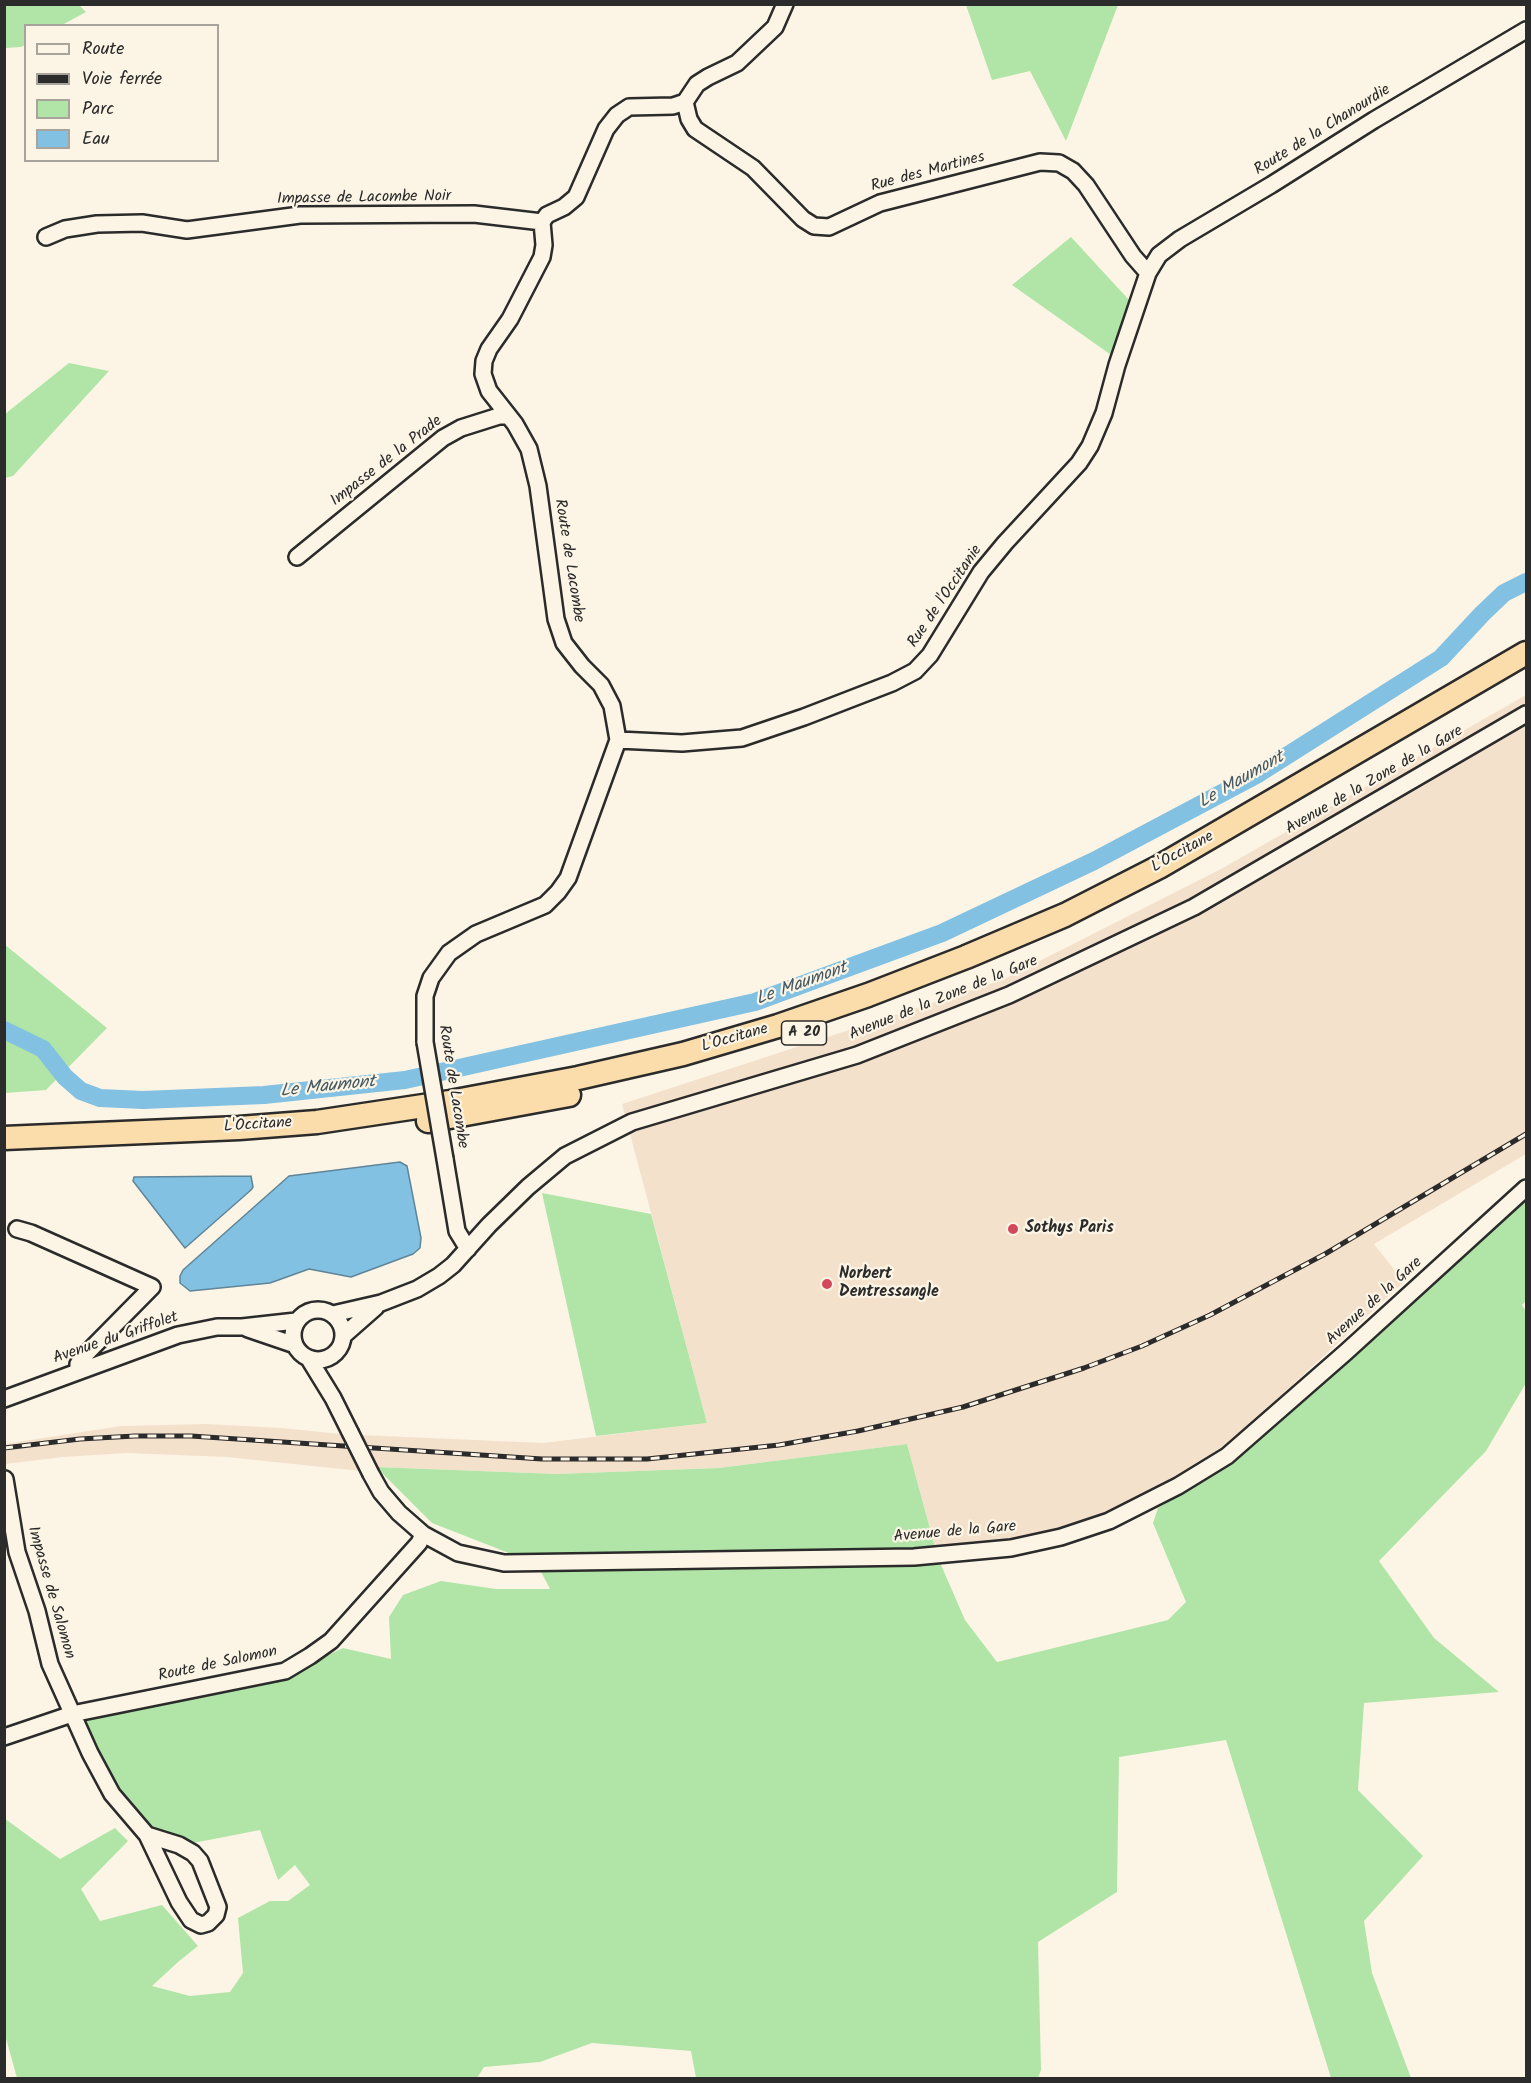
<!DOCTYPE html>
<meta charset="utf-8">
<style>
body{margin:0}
#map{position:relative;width:1531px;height:2083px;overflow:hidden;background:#fcf5e5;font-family:Kalam,sans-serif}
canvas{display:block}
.frame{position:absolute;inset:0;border:6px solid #2b2b2b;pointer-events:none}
.legend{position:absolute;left:24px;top:24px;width:195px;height:138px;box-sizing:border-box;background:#fcf5e5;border:2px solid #a8a49b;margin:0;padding:8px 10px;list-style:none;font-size:18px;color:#2b2b2b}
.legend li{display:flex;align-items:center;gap:12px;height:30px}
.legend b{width:30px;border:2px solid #a8a49b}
</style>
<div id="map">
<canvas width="1531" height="2083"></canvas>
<div class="frame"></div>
<ul class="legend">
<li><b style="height:8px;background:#fcf5e5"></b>Route</li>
<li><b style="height:8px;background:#2b2b2b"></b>Voie ferrée</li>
<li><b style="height:16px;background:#b0e5a7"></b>Parc</li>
<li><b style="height:16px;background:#82c1e2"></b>Eau</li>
</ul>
</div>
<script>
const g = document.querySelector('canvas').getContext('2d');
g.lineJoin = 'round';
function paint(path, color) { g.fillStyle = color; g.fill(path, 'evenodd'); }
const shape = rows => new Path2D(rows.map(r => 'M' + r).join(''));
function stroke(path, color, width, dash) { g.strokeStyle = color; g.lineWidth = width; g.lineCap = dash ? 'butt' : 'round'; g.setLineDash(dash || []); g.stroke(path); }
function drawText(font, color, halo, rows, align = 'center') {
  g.font = font + ' Kalam,sans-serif'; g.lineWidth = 4.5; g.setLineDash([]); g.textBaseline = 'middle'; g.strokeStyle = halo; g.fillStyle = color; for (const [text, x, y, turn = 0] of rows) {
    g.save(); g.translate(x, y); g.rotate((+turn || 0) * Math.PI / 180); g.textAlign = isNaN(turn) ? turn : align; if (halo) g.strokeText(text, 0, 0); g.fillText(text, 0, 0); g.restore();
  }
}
paint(shape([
 [1526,695,1526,1154,1374,1244,1404,1282,1237,1436,1195,1466,1165,1485,1097,1516,1021,1538,935,1546,907,1444,719,1468,557,1474,376,1467,361,1435,543,1443,707,1423,622,1104,1002,980,1221,869],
 [207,1424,282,1428,341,1434,360,1471,227,1457,127,1453,63,1457,5,1464,5,1444,121,1426]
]), '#f4e1cc');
paint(shape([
 [5,4,79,5,86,12,62,25,26,26,25,45,21,47,5,48],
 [966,5,1118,5,1066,141,1030,71,992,80],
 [1071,237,1130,301,1114,357,1012,285],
 [69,363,109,371,13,476,5,478,5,414],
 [4,944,107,1028,46,1090,5,1093],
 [542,1193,651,1214,707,1423,596,1436],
 [1526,1199,1526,1301,1522,1305,1526,1311,1526,1383,1486,1451,1379,1561,1434,1638,1499,1692,1364,1703,1358,1790,1423,1856,1364,1921,1372,1973,1411,2078,1331,2078,1226,1740,1119,1757,1117,1892,1038,1942,1041,2070,1038,2078,696,2078,691,2051,592,2043,540,2062,484,2067,477,2078,17,2078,5,2035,4,1818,60,1859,115,1828,128,1841,81,1889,100,1921,162,1905,198,1946,178,1962,152,1986,190,1996,230,1992,243,1973,238,1918,270,1901,288,1901,310,1885,295,1865,278,1880,260,1830,193,1843,146,1824,114,1784,89,1734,85,1721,88,1717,284,1676,343,1648,391,1659,389,1617,403,1595,441,1581,496,1589,550,1589,537,1564,432,1523,376,1467,557,1474,719,1468,907,1444,938,1558,965,1620,997,1662,1168,1620,1186,1602,1153,1523,1158,1508,1215,1474,1294,1410]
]), '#b0e5a7');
const water = shape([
 [400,1162,407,1166,421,1238,420,1248,413,1254,351,1277,309,1269,270,1283,190,1291,180,1283,180,1276,183,1270,289,1176,400,1162],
 [251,1176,253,1187,251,1190,185,1248,133,1181,134,1177,251,1176]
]);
paint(water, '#82c1e2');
stroke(water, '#5f8599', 1.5);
stroke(shape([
 [4,1030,43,1049,65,1077,81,1091,100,1098,143,1100,264,1095,405,1080,755,1002,942,933,1094,861,1258,774,1441,658,1482,614,1504,593,1526,582]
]), '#82c1e2', 18);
const minor = shape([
 [685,102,689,119,695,129,753,168,803,219,814,226,829,227,880,203,1040,162,1059,163,1073,171,1086,185,1133,256,1148,273],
 [46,237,65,229,97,224,142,223,187,230,300,215,474,214,542,222],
 [297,557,443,438,461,428,499,416,508,416],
 [618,740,682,743,742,738,804,717,892,683,915,671,930,655,981,572,1005,543,1079,463,1090,446,1104,413,1117,365,1148,273,1159,255,1180,239,1271,185,1374,120,1526,30],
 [425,1042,425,996,431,978,449,953,476,934,545,905,558,892,568,878,618,740,612,706,601,685,582,666,564,643,556,619,538,486,529,449,515,424,489,391,483,374,484,361,489,349,510,319,542,257,544,245,542,222,547,215,564,207,576,197,606,129,617,115,629,107,673,106,685,102,697,84,708,77,737,63,775,27,785,4],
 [445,1159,457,1231,468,1249],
 [17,1229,31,1233,152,1287,84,1356,78,1364,78,1370],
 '293 1335a25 25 0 1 1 50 0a25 25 0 1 1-50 0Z',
 [333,1314,381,1303,417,1289,439,1276,453,1265,489,1225,528,1187,565,1156,632,1122,857,1055,1009,995,1194,907,1526,714],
 [248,1329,295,1345],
 [343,1336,376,1307],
 [309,1359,333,1398,350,1432],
 [4,1399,178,1335,217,1327,242,1327,296,1321],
 [371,1474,381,1492,399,1513,423,1534,458,1553,504,1563,914,1557,1011,1548,1061,1537,1109,1521,1178,1486,1227,1456,1346,1352,1526,1188],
 [5,1479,17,1552,37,1611,50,1664,90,1753,112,1794,147,1835,179,1902,191,1920,201,1925,208,1923,216,1915,218,1907,200,1861,193,1853,179,1845,147,1835],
 [4,1737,72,1714,285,1671,310,1656,331,1641,419,1543,423,1534]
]);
const highway = shape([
 [428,1121,569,1095],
 [4,1138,239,1128,317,1122,450,1102,578,1078,683,1054,778,1026,868,995,966,957,1065,915,1159,867,1226,828,1526,653]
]);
stroke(minor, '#2b2b2b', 20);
stroke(highway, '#2b2b2b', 27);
stroke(minor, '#fcf5e5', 15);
stroke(highway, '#faddab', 22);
const rail = shape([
 [4,1448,80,1439,135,1436,191,1436,542,1459,647,1459,779,1445,858,1431,963,1407,1084,1368,1142,1346,1210,1315,1325,1254,1526,1134]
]);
stroke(rail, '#2b2b2b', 5);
stroke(rail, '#fcf5e5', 3, [9]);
const minorBridge = shape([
 [425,1042,445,1159],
 [350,1432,371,1474]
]);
stroke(minorBridge, '#2b2b2b', 20, []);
stroke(minorBridge, '#fcf5e5', 15);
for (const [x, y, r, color] of [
 [1013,1229,6,"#d1495b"],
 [827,1284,6,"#d1495b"]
]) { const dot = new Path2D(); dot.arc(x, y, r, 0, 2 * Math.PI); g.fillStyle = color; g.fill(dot); stroke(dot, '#fcf5e5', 2); }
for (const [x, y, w] of [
 [804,1033,45]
]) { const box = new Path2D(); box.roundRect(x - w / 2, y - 12, w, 24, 4.5); g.fillStyle = '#fcf5e5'; g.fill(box); stroke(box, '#2b2b2b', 1.5); }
drawText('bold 15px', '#2b2b2b', null, [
 ["A 20",804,1033]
]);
drawText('16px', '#2b2b2b', '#fcf5e5', [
 ["Route de la Chanourdie",1323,131,-32],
 ["Rue des Martines",928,173,-15],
 ["Impasse de Lacombe Noir",364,199,-1],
 ["Impasse de la Prade",387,462,-38],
 ["Route de Lacombe",568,561,81],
 ["Rue de l'Occitanie",946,597,-56],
 ["Avenue de la Zone de la Gare",1375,781,-30],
 ["L'Occitane",1183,853,-29],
 ["Avenue de la Zone de la Gare",944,999,-22],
 ["L'Occitane",735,1039,-16],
 ["Route de Lacombe",452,1087,81],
 ["L'Occitane",258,1126,-4],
 ["Avenue de la Gare",1375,1302,-42],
 ["Avenue du Griffolet",116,1339,-19],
 ["Avenue de la Gare",955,1533,-5],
 ["Impasse de Salomon",50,1593,74],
 ["Route de Salomon",218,1665,-12]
]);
drawText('bold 16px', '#2b2b2b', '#fcf5e5', [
 ["Sothys Paris",1025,1229],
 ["Norbert",839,1275],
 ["Dentressangle",839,1293]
], 'left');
drawText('italic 18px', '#455862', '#fcf5e5', [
 ["Le Maumont",1242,781,-30],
 ["Le Maumont",802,985,-20],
 ["Le Maumont",328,1088,-6]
]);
</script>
